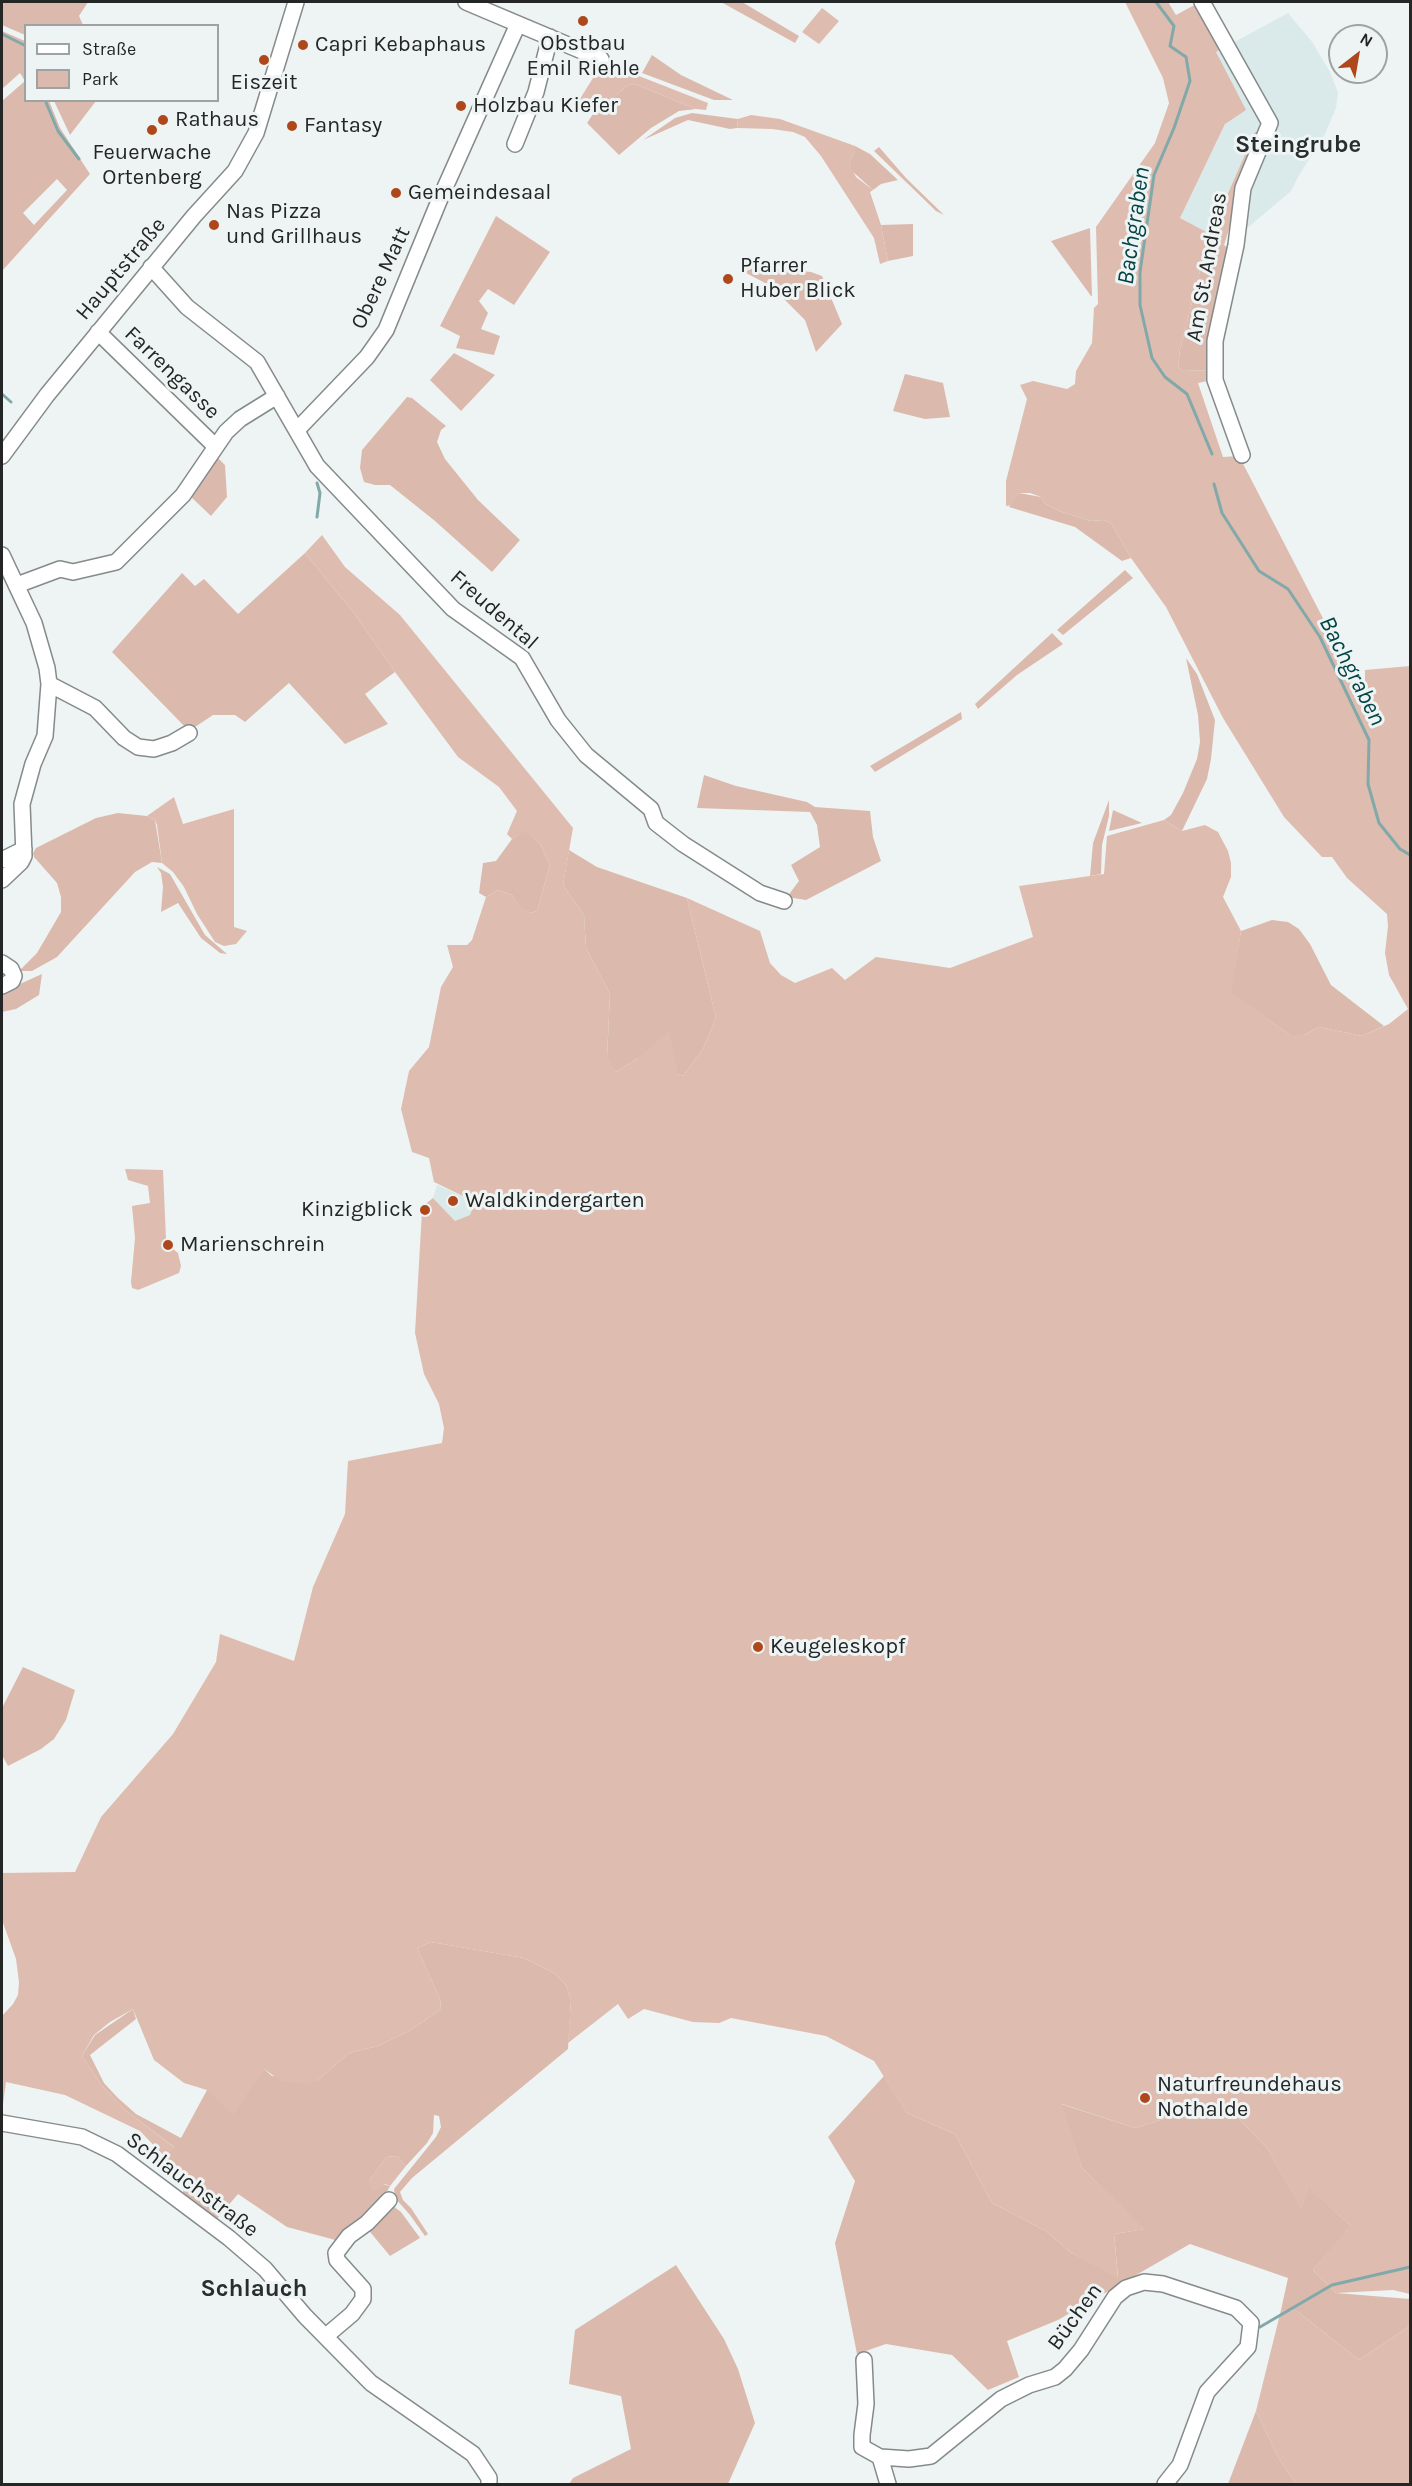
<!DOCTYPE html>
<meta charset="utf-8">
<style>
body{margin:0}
#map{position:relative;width:1412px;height:2486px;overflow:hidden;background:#eef4f4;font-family:Karla,sans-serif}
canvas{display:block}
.frame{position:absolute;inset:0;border:3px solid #242626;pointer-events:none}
.legend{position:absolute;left:24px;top:24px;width:195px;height:78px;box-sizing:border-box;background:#eef4f4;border:2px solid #9da2a2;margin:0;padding:8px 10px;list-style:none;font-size:18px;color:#242626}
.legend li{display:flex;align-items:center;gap:12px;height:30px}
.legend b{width:30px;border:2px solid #9da2a2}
.north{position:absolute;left:1328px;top:24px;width:60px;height:60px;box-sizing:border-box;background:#eef4f4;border:2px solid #9da2a2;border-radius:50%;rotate:31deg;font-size:16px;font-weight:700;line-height:24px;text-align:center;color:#242626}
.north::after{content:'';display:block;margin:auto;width:21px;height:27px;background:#ae481c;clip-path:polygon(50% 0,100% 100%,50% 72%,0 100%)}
</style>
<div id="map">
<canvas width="1412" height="2486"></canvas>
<div class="frame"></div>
<ul class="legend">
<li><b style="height:8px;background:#fff"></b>Straße</li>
<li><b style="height:16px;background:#dbbaad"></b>Park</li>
</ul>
<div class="north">N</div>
</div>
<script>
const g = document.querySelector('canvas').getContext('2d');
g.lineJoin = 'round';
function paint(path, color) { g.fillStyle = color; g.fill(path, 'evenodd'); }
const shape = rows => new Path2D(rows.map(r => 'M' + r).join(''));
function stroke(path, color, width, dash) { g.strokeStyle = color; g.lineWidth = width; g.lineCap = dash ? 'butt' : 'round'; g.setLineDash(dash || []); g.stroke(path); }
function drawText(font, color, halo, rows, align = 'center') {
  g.font = font + ' Karla,sans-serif'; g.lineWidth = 6; g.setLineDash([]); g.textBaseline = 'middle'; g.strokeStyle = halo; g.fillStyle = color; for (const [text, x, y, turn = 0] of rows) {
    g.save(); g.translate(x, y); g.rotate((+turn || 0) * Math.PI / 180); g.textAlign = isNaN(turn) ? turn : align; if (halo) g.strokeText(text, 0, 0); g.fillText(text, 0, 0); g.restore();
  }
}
paint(shape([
 [1288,13,1313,43,1331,74,1338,93,1336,108,1324,136,1298,177,1291,191,1245,230,1255,132,1210,235,1180,218,1225,124,1216,52],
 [437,1185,467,1198,474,1205,470,1215,455,1221,433,1198]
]), '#dae9e9');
paint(shape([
 [2,2,88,2,79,16,83,25,26,26,25,35,2,25],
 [721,2,742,2,799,36,795,43],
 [2,31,25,41,26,100,49,101,60,128,90,174,2,271,2,101,25,81,20,73,2,89],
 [57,179,67,190,34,225,23,213],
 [652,55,681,75,733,100,714,100,642,73],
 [635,84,696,109,679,111,651,128,619,155,587,123,593,114,628,85],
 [54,101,54,100,96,101,70,135],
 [692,113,738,119,737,128,730,129,688,120,643,140,675,118],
 [855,146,870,154,898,180,881,184,873,190,852,171,849,163,855,151],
 [879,147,906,178,944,215,936,211,874,151],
 [496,216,550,252,514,305,488,289,479,301,488,313,481,329,500,336,494,355,456,348,460,336,440,326],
 [913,224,913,256,888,261,881,225],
 [1090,228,1092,296,1091,296,1051,241],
 [1207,243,1224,245,1231,251,1211,370,1183,371,1178,367,1180,350],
 [756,267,811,272,822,276,842,324,816,352,805,320,771,286,744,272],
 [454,353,495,375,461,411,430,380],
 [905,374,943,383,950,417,925,419,893,411],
 [407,397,412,398,446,426,441,430,437,442,445,459,478,500,520,540,492,572,435,521,390,485,375,485,364,482,360,468,362,450],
 [214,458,218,458,225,465,227,497,211,516,190,496],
 [1019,493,1041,497,1044,503,1059,511,1091,521,1103,520,1111,523,1131,558,1122,561,1075,527,1009,507],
 [305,553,354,613,395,672,365,694,388,724,345,744,289,683,245,722,235,715,213,715,189,731,112,652,182,573,195,586,204,579,238,614],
 [1125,570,1133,578,1063,635,1057,630],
 [1052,633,1063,644,1017,675,978,709,975,704],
 [1186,658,1197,674,1215,720,1211,759,1207,779,1182,831,1164,820,1171,815,1183,793,1197,759,1200,742,1198,715],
 [961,712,962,719,875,772,870,766],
 [704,775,736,786,807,802,815,807,870,811,873,837,881,861,806,900,787,897,799,881,791,865,820,847,817,825,810,812,697,808],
 [1109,800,1109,816,1102,845,1101,874,1090,876,1093,843],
 [1113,810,1142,823,1109,831],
 [118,813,147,816,155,820,162,863,152,862,135,872,57,957,32,971,19,971,37,953,61,912,61,897,57,883,34,857,33,853,36,848,96,818],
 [526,830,540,844,550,865,537,911,530,913,521,908,512,895,498,890,486,897,479,893,483,863,496,861,512,839],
 [569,850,597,867,687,898,716,1018,703,1049,683,1076,638,1058,616,1072,610,1065,607,1058,610,994,586,948,584,915,563,885],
 [157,867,170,874,205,935,227,954,220,953,201,938,178,903,161,912,163,887,161,873],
 [1272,920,1288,922,1299,929,1310,944,1331,985,1384,1026,1362,1036,1319,1027,1304,1035,1290,1035,1230,993,1241,931],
 [42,974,39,995,16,1009,2,1012,2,992],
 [23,1667,75,1690,66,1720,54,1739,41,1749,8,1766,2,1755,2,1708],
 [431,1942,524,1958,554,1973,566,1985,571,2000,568,2049,412,2178,400,2192,403,2200,411,2208,428,2234,425,2236,410,2215,395,2198,394,2189,436,2137,441,2127,439,2116,434,2115,433,2133,427,2143,406,2166,397,2156,387,2157,383,2162,369,2181,390,2186,383,2199,339,2241,287,2227,238,2194,216,2220,183,2196,184,2175,165,2157,174,2147,125,2110,102,2086,82,2056,95,2035,133,2009,136,2019,90,2055,104,2083,118,2098,136,2114,181,2138,207,2090,264,2069,272,2076,317,2081,349,2053,378,2046,411,2030,441,2009,440,1999,417,1948],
 [884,2076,907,2113,955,2134,992,2203,1046,2231,1070,2252,1118,2277,1114,2234,1144,2229,1082,2168,1061,2104,1135,2128,1222,2101,1268,2149,1301,2208,1308,2187,1351,2226,1313,2270,1336,2293,1410,2299,1410,2326,1359,2360,1297,2311,1281,2310,1288,2278,1190,2244,1058,2320,1007,2341,1019,2377,988,2390,952,2355,886,2344,857,2354,835,2243,855,2181,828,2137],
 [393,2206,401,2212,420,2238,390,2256,366,2227],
 [676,2265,724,2339,738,2369,755,2423,728,2484,569,2484,573,2478,631,2449,621,2396,569,2384,575,2330],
 [1256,2411,1278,2457,1296,2484,1228,2484]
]), '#dbbaad');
paint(shape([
 [1125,2,1168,2,1176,15,1200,2,1224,47,1216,52,1246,110,1225,124,1180,218,1210,234,1255,132,1259,133,1224,245,1207,243,1180,350,1178,367,1183,371,1211,370,1212,380,1198,383,1223,457,1239,456,1357,684,1365,682,1365,670,1410,666,1410,2294,1393,2290,1336,2293,1313,2270,1350,2225,1308,2188,1301,2209,1268,2149,1222,2101,1135,2128,1062,2104,1082,2168,1145,2229,1114,2234,1118,2278,1070,2252,1046,2231,992,2203,955,2134,907,2113,874,2061,826,2036,731,2018,719,2023,693,2022,644,2009,628,2019,618,2004,568,2043,571,2000,566,1985,554,1973,524,1958,431,1942,417,1948,440,1999,441,2009,411,2030,378,2046,349,2053,317,2081,307,2084,281,2081,264,2069,233,2115,207,2090,184,2083,154,2060,133,2009,110,2022,94,2035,82,2056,102,2086,125,2110,175,2148,165,2157,140,2131,65,2095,6,2082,2,2112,2,2016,13,2004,18,1995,19,1982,16,1959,2,1920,2,1873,75,1872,101,1817,173,1734,216,1662,220,1634,294,1661,313,1587,345,1514,348,1461,442,1443,444,1428,439,1404,424,1374,415,1333,422,1211,423,1206,433,1198,455,1221,470,1215,474,1205,467,1198,434,1182,429,1158,412,1152,401,1109,409,1071,429,1047,441,987,453,967,447,945,467,945,472,940,486,897,498,890,512,895,521,907,530,913,537,911,550,865,540,844,526,831,512,839,507,834,517,811,499,787,458,757,395,672,354,613,305,553,322,535,345,567,400,615,573,828,563,885,584,915,586,948,610,994,607,1057,616,1072,638,1058,669,1031,678,1074,683,1076,703,1049,716,1018,687,898,760,931,770,963,781,975,795,983,832,968,845,980,876,957,950,968,1033,937,1019,886,1104,874,1107,836,1164,820,1182,831,1205,825,1218,832,1228,851,1231,863,1231,877,1223,897,1241,931,1231,993,1290,1035,1304,1035,1319,1027,1362,1036,1389,1024,1408,1009,1389,975,1385,953,1388,926,1387,914,1347,878,1332,857,1322,857,1284,817,1223,718,1166,607,1131,558,1111,523,1103,520,1091,521,1059,511,1044,503,1041,497,1030,493,1019,493,1012,505,1006,506,1006,481,1027,399,1020,385,1033,381,1067,389,1075,384,1076,371,1092,343,1094,308,1098,304,1096,227,1155,143,1169,103,1163,78],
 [822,8,839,21,819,44,802,32],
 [603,62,708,103,706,110,696,109,635,84,628,85,593,114,578,102],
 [751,115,780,119,855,146,855,151,849,163,856,177,873,190,870,192,881,225,888,261,880,264,874,238,821,156,805,137,793,132,772,129,737,128,738,119],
 [174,797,183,824,234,809,234,927,247,931,236,944,224,946,215,942,197,914,184,887,173,872,162,863,157,825,155,820,147,816],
 [125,1169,163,1170,166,1239,167,1244,178,1253,181,1266,179,1273,138,1290,132,1288,131,1282,135,1238,132,1206,150,1203,148,1186,128,1180],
 [397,2156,406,2166,390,2186,385,2184,379,2190,371,2190,369,2181,383,2162,387,2157],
 [1281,2310,1297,2311,1359,2360,1410,2326,1410,2484,1296,2484,1278,2457,1256,2411]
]), '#debcaf');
stroke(shape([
 [1156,2,1174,26,1170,46,1186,57,1190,81,1174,128,1154,175,1140,272,1140,305,1152,358,1165,377,1187,394,1212,454],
 [2,34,26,46],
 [45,100,58,131,79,159],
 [2,394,11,402],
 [1214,484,1222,513,1259,571,1288,589,1320,637,1369,740,1368,784,1379,823,1400,849,1410,855],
 [317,517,320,493,317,483],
 [1260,2327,1332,2285,1410,2267]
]), '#81a9a9', 3);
const minor = shape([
 [466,2,601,59],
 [1202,2,1270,123,1243,188,1236,245,1215,341,1215,380,1242,455],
 [515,144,536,92,550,37],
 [151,267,187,307,257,362,317,466,453,609,522,658,558,720,586,755,651,809,656,823,683,844,760,893,784,901],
 [98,332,215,446],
 [297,430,367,357,386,330,439,201,518,24],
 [2,456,47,395,194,216,235,171,256,133,296,2],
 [2,555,34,623,47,668,49,684,45,736,33,764,22,804,24,856,21,862,2,880],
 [17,585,60,569,73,572,116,562,183,495,226,432,240,419,277,396],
 [49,684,95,708,124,738,138,747,154,749,172,743,189,733],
 [2,860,24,849],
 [2,963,11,969,14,976,12,981,2,986],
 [2,2123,82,2137,117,2154,229,2238,265,2269,305,2316,371,2383,473,2454,489,2478,489,2484],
 [326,2336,352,2314,363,2299,363,2289,337,2260,336,2253,349,2236,367,2223,389,2200],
 [864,2360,866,2404,862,2435,862,2447,880,2457,909,2459,931,2456,1001,2399,1029,2385,1055,2377,1065,2369,1081,2350,1115,2297,1126,2288,1144,2282,1163,2284,1236,2308,1251,2323,1248,2347,1207,2392,1180,2465,1165,2484],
 [880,2457,888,2484]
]);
stroke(minor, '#858a8a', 18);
stroke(minor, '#fff', 15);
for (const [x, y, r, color] of [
 [583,21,6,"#ae481c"],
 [303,45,6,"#ae481c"],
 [264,60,6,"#ae481c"],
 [461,106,6,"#ae481c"],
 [163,120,6,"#ae481c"],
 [292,126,6,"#ae481c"],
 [152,130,6,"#ae481c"],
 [396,193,6,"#ae481c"],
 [214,225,6,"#ae481c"],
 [728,279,6,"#ae481c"],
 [453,1201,6,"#ae481c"],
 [425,1210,6,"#ae481c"],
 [168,1245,6,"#ae481c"],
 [758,1647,6,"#ae481c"],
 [1145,2098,6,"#ae481c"]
]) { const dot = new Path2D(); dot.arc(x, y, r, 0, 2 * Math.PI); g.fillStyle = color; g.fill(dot); stroke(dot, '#eef4f4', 2); }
drawText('22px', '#242626', '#eef4f4', [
 ["Obstbau",583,44,"center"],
 ["Emil Riehle",583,69,"center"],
 ["Capri Kebaphaus",315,45],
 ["Eiszeit",264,83,"center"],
 ["Holzbau Kiefer",473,106],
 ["Rathaus",175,120],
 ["Fantasy",304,126],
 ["Feuerwache",152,153,"center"],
 ["Ortenberg",152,178,"center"],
 ["Gemeindesaal",408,193],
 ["Nas Pizza",226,212],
 ["und Grillhaus",226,237],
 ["Pfarrer",740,266],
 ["Huber Blick",740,291],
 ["Waldkindergarten",465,1201],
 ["Kinzigblick",413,1210,"right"],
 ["Marienschrein",180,1245],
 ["Keugeleskopf",770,1647],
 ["Naturfreundehaus",1157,2085],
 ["Nothalde",1157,2110]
], 'left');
drawText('22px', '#242626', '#eef4f4', [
 ["Am St. Andreas",1207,267,-80],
 ["Hauptstraße",121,269,-50],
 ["Obere Matt",381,278,-65],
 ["Farrengasse",172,373,44],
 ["Freudental",494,610,41],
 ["Schlauchstraße",192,2185,37],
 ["Büchen",1075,2317,-54]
]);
drawText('bold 24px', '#292d2d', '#eef4f4', [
 ["Steingrube",1298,145],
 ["Schlauch",254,2289]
]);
drawText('italic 24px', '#034446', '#eef4f4', [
 ["Bachgraben",1134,226,-82],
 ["Bachgraben",1352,671,63]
]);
</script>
